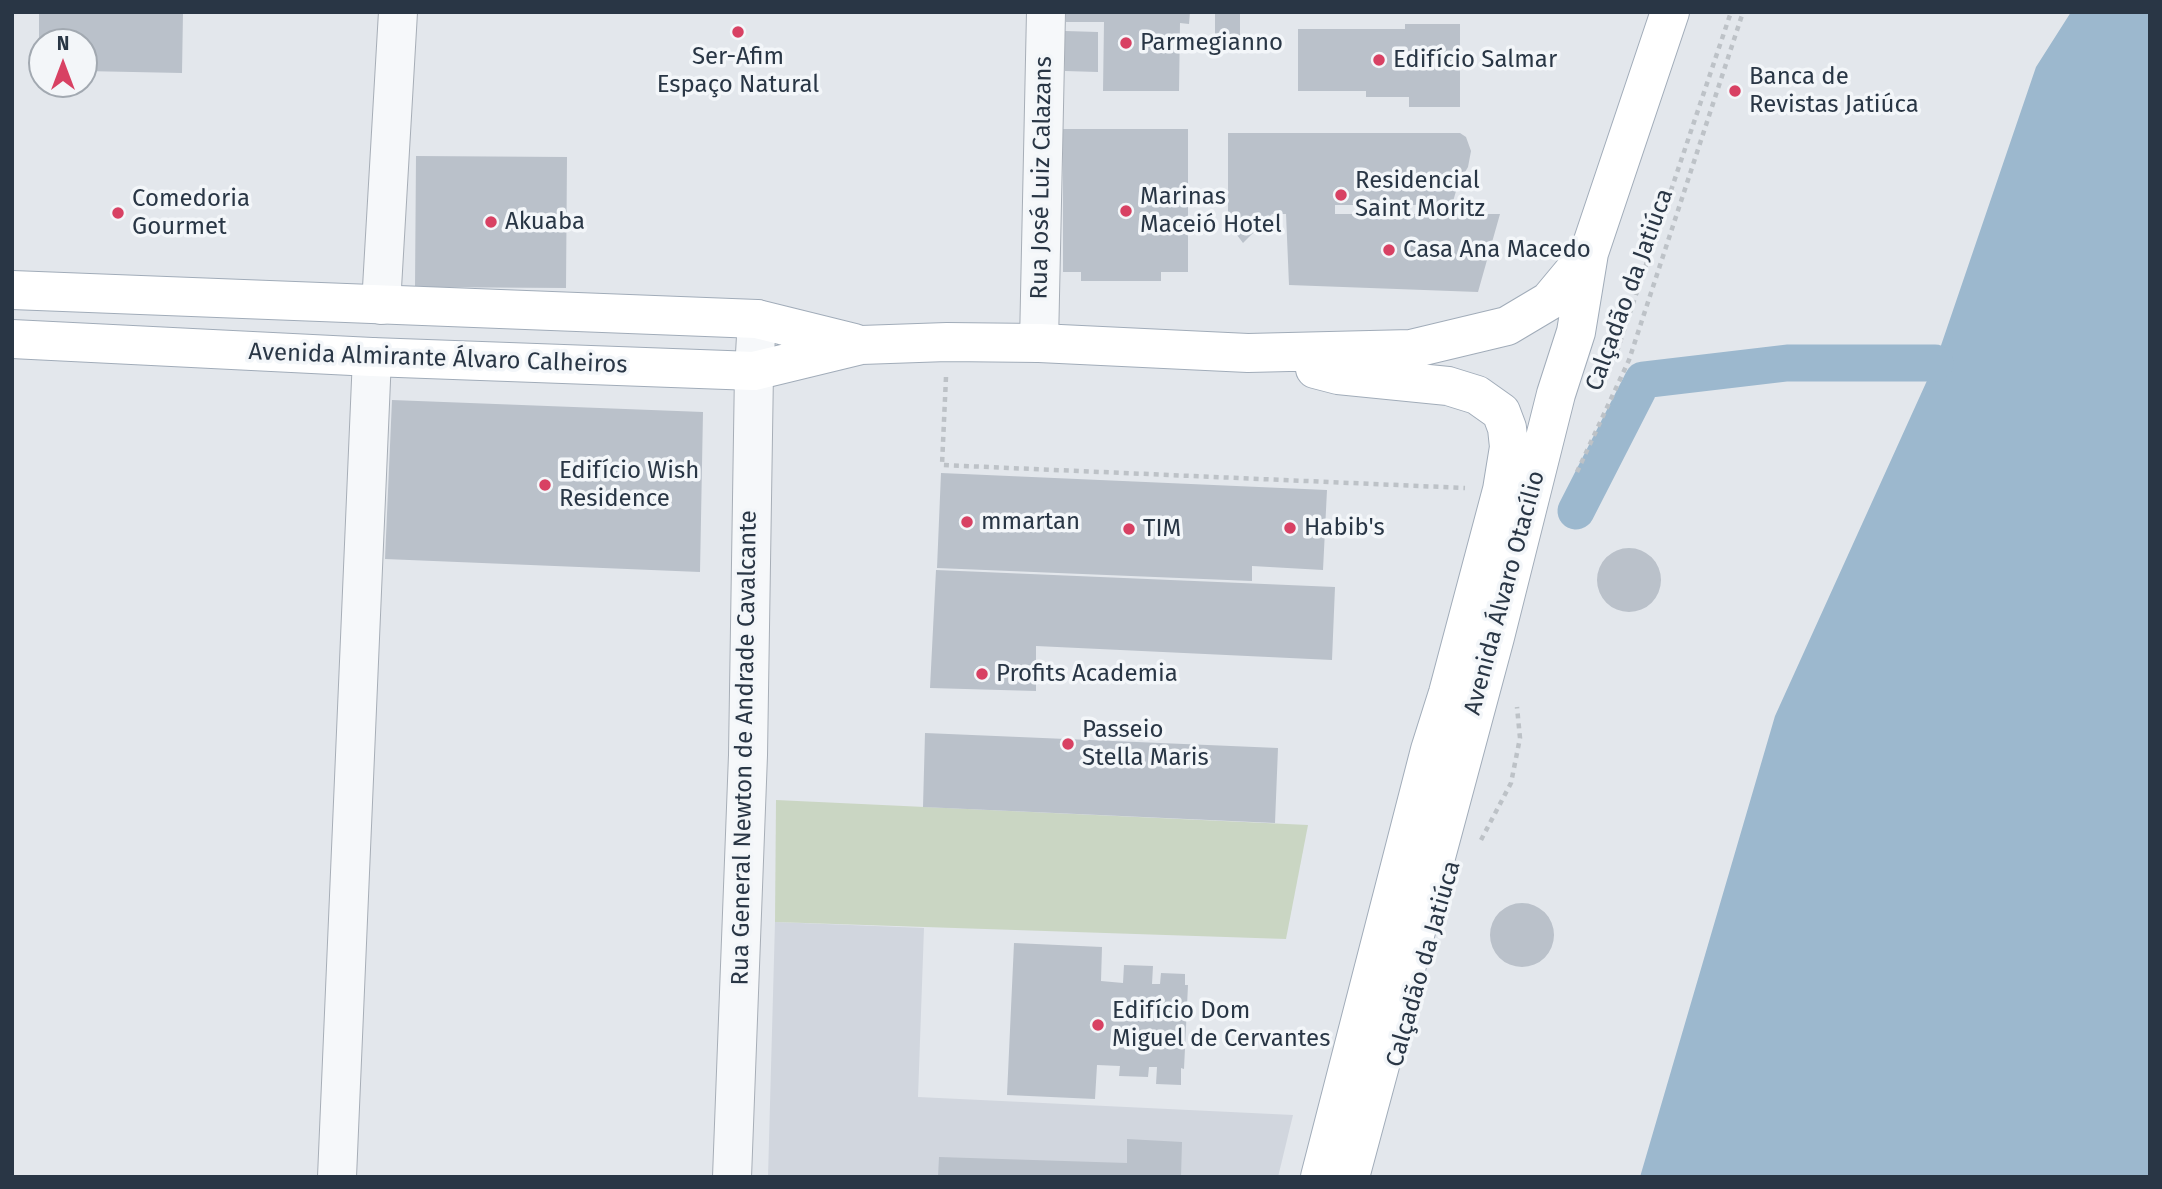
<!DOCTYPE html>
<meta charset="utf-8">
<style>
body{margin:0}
#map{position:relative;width:2162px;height:1189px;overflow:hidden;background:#e3e7ec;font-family:"Fira Sans",sans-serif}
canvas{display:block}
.frame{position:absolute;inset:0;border:14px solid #293645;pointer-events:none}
.north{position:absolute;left:28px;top:28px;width:70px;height:70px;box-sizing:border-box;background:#f3f6f9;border:2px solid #a2a9b1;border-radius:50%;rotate:0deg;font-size:19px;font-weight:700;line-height:28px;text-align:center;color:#293645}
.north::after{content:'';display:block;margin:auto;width:24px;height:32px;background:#d84163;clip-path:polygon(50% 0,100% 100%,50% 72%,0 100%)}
</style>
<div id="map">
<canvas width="2162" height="1189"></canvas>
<div class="frame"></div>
<div class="north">N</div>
</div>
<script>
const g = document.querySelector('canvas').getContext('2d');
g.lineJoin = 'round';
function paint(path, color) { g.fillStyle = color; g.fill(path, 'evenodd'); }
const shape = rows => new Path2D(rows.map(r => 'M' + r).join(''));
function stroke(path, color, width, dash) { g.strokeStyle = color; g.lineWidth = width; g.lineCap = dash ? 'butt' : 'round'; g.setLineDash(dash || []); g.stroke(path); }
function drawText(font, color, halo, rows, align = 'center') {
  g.font = font + ' "Fira Sans",sans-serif'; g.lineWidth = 7; g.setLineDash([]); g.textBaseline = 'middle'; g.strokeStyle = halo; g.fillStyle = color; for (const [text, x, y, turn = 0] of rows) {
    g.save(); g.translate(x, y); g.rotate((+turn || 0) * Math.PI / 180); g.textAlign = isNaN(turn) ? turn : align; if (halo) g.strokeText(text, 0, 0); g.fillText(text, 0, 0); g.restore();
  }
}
paint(shape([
 [775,922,924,928,918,1097,1293,1115,1278,1177,768,1177]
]), '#d1d6de');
paint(shape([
 [776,800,1308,825,1286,939,775,922]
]), '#cad6c3');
paint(shape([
 [2071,12,2150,12,2150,1177,1640,1177,1775,716,1935,363,2036,67]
]), '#9cb8ce');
stroke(shape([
 [1576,511,1643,380,1787,363,1935,363]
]), '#9cb8ce', 37);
paint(shape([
 [39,12,183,12,182,73,84,71,84,42,42,42,42,71,39,71],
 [1066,12,1190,12,1189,24,1180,23,1179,91,1103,91,1104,22,1066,22],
 [1215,12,1240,12,1240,52,1215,52],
 [1405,24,1460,24,1460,107,1409,107,1409,97,1366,97,1366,91,1298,91,1298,29,1405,29],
 [1065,31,1098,32,1098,72,1065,71],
 [1063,129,1188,129,1188,272,1161,272,1161,281,1081,281,1081,272,1063,272],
 [1228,133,1460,133,1466,137,1471,151,1468,167,1458,184,1452,205,1335,205,1335,214,1500,214,1478,292,1289,285,1286,214,1272,214,1243,243,1234,231,1228,231],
 [416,156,567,157,566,288,415,287],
 [392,400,703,412,700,572,385,559],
 [941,473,1327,490,1323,570,1252,566,1252,581,937,568],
 '1597 580a32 32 0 1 1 64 0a32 32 0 1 1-64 0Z',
 [936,570,1335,587,1332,660,1036,646,1036,691,930,688],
 [925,733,1278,748,1275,823,923,807],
 '1490 935a32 32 0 1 1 64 0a32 32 0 1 1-64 0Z',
 [1014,943,1102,947,1101,981,1123,983,1124,965,1153,966,1152,984,1160,984,1161,973,1185,974,1185,985,1188,985,1184,1069,1181,1068,1181,1085,1156,1084,1157,1067,1149,1067,1148,1077,1119,1076,1120,1066,1097,1065,1095,1099,1007,1095],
 [1127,1139,1182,1142,1181,1177,938,1177,939,1157,1127,1163]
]), '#bac1ca');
const minor = shape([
 [381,305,398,12],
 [337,1177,372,357],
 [732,1177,748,755,754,371,757,319]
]);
const tertiary = shape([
 [1039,343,1046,12]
]);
const primary = shape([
 [12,290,757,319,854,343],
 [12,339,372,357,754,371,861,345,947,342,1039,343,1248,353,1411,349,1507,326,1549,301,1589,253],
 [1315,369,1338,375,1448,386,1477,395,1501,412,1507,428,1509,447,1502,490,1448,693,1430,750,1320,1177],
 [1350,1177,1495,637,1556,394,1576,332,1589,253,1670,12]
]);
stroke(minor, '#a7aeb7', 40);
stroke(tertiary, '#a7aeb7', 40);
stroke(primary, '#a1acb9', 40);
stroke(shape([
 [946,377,942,465,1465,488],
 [1602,378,1616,354,1731,12],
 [1577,472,1629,360,1743,12],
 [1481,840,1511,783,1520,738,1517,707]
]), '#bdc2c7', 4.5, [5, 5]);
stroke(minor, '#f6f8fa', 38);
stroke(tertiary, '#f6f8fa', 38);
stroke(primary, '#fff', 38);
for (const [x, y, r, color] of [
 [738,32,7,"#d84163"],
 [1126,43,7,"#d84163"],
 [1379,60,7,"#d84163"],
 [1735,91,7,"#d84163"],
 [1341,195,7,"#d84163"],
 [1126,211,7,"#d84163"],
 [118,213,7,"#d84163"],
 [491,222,7,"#d84163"],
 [1389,250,7,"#d84163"],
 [545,485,7,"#d84163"],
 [967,522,7,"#d84163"],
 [1290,528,7,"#d84163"],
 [1129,529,7,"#d84163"],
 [982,674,7,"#d84163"],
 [1068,744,7,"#d84163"],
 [1098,1025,7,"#d84163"]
]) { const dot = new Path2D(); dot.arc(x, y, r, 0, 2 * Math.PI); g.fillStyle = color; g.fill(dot); stroke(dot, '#f3f6f9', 2.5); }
drawText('24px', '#293645', '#f3f6f9', [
 ["Parmegianno",1140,43],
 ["Ser-Afim",738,57,"center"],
 ["Espaço Natural",738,85,"center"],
 ["Edifício Salmar",1393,60],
 ["Banca de",1749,77],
 ["Revistas Jatiúca",1749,105],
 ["Residencial",1355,181],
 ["Saint Moritz",1355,209],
 ["Marinas",1140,197],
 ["Maceió Hotel",1140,225],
 ["Comedoria",132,199],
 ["Gourmet",132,227],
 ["Akuaba",505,222],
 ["Casa Ana Macedo",1403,250],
 ["Edifício Wish",559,471],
 ["Residence",559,499],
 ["mmartan",981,522],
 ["Habib's",1304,528],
 ["TIM",1143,529],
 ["Profits Academia",996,674],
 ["Passeio",1082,730],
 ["Stella Maris",1082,758],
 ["Edifício Dom",1112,1011],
 ["Miguel de Cervantes",1112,1039]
], 'left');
drawText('24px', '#293645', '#f3f6f9', [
 ["Rua José Luiz Calazans",1042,178,-89],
 ["Calçadão da Jatiúca",1630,290,-70],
 ["Avenida Almirante Álvaro Calheiros",438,359,2],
 ["Avenida Álvaro Otacílio",1505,593,-75],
 ["Rua General Newton de Andrade Cavalcante",745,748,-89],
 ["Calçadão da Jatiúca",1424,964,-74]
]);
</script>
